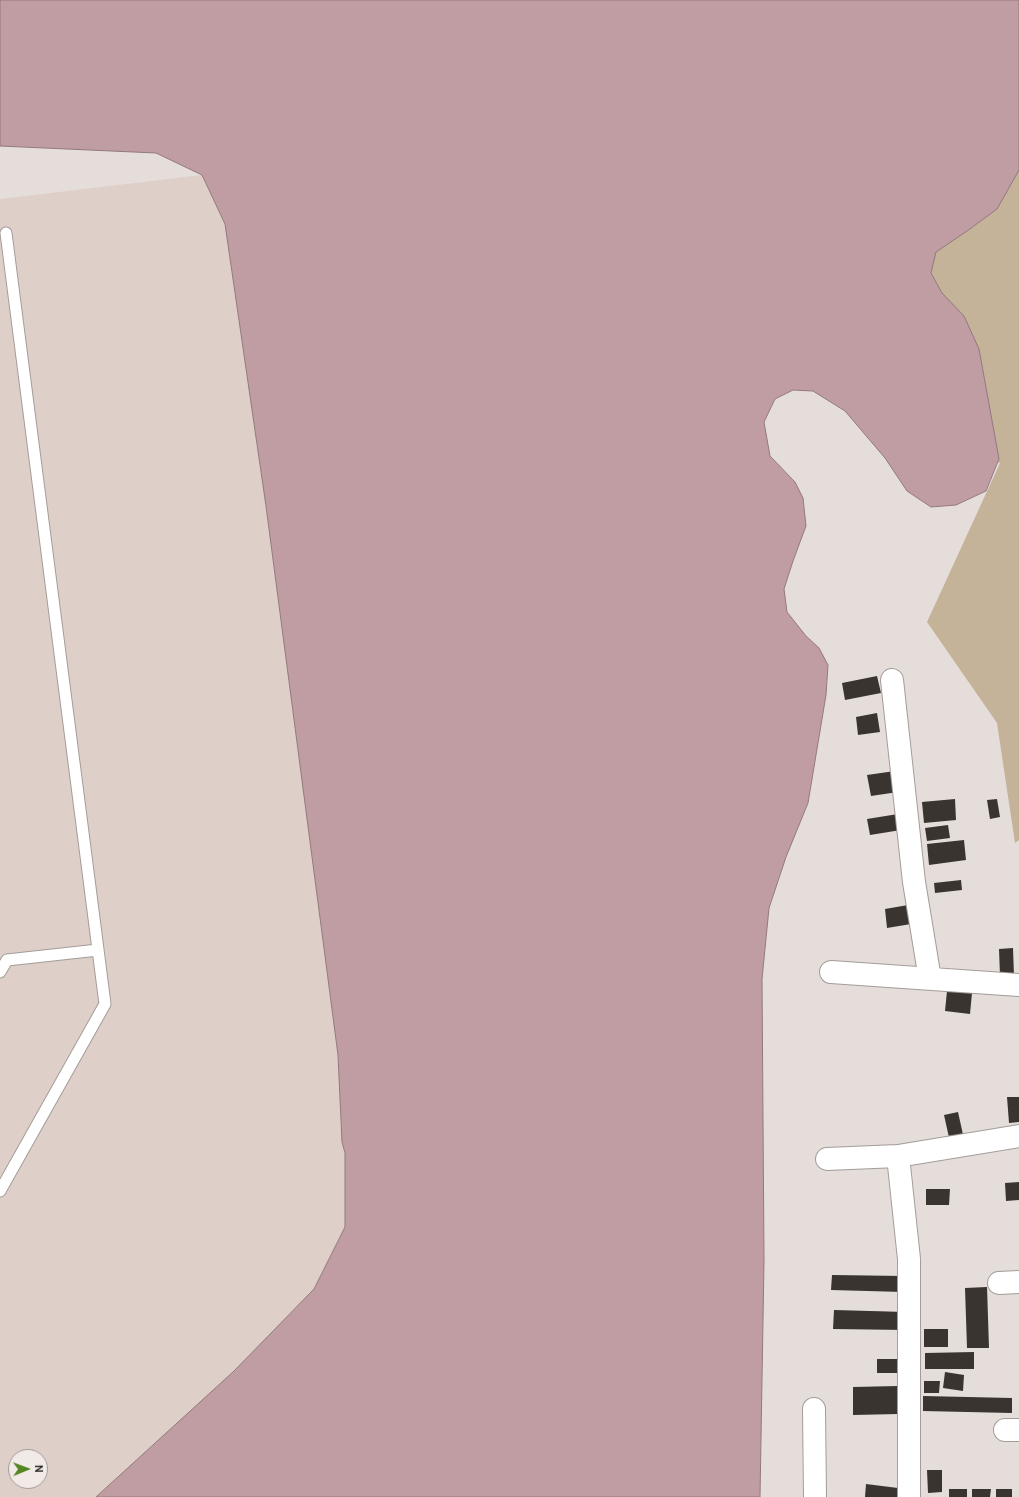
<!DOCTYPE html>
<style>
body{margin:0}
#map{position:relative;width:1019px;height:1497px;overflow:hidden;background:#e5ddda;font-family:Cabin,sans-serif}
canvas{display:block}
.north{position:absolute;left:8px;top:1449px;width:40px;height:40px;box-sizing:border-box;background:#f2eae7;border:1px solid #a19b99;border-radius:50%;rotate:89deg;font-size:11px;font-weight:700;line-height:16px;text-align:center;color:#272423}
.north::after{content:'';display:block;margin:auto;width:14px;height:18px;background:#53871f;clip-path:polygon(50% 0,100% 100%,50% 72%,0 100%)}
</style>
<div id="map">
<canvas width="1019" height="1497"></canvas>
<div class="north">N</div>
</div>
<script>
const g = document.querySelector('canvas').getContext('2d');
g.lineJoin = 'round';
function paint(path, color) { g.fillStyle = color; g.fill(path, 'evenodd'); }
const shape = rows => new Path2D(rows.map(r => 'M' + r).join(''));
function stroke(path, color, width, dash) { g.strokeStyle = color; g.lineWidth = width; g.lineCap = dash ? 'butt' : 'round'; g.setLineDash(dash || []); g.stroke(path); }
paint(shape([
 [202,175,225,224,266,506,338,1055,342,1142,345,1153,345,1227,314,1289,234,1371,96,1497,0,1497,0,199],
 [16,1457,40,1457,40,1481,16,1481]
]), '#dfcfc9');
paint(shape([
 [1019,0,1019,840,1015,843,997,723,927,622,1000,463,916,428,913,252]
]), '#c4b399');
const water = shape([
 [0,0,1019,0,1019,170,997,209,967,231,936,252,931,273,942,293,964,316,979,349,999,459,986,491,956,505,931,507,907,491,885,458,845,411,813,391,793,390,775,399,764,422,770,456,795,482,803,498,806,526,793,561,784,589,787,612,806,636,819,648,828,665,826,695,808,803,786,857,769,908,762,979,764,1260,760,1497,96,1497,234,1371,314,1289,345,1227,345,1153,342,1142,338,1055,266,506,225,224,202,175,156,153,0,146,0,0]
]);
paint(water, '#c09da3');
stroke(water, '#92797d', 1);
paint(shape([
 [877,676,881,693,845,700,842,683],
 [877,713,880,732,858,735,856,717],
 [895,771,898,792,871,796,867,775],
 [955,799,956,820,924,823,922,802],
 [997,799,1000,817,990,819,987,800],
 [898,814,901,830,870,835,867,819],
 [948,825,950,838,927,841,925,828],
 [964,840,966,860,929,865,927,844],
 [961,880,962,890,935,893,934,883],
 [914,904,917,923,887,928,885,909],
 [1013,948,1014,976,1000,976,999,949],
 [947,991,972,993,970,1014,945,1011],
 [1007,1097,1019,1097,1019,1122,1009,1123],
 [958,1112,964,1139,950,1142,944,1115],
 [1019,1182,1019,1200,1006,1201,1005,1183],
 [926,1189,950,1189,949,1205,926,1205],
 [832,1275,904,1276,904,1292,831,1290],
 [987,1287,989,1348,967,1348,965,1288],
 [834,1310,906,1312,906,1330,833,1329],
 [924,1329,948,1329,948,1347,924,1347],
 [974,1352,974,1369,925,1369,925,1353],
 [877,1359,905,1359,904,1373,877,1373],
 [945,1372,964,1375,963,1391,943,1388],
 [924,1381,940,1381,939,1393,924,1393],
 [898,1386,898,1414,853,1415,853,1387],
 [923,1396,1012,1398,1012,1413,923,1411],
 [927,1470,942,1470,942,1492,928,1493],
 [866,1484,906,1489,905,1497,865,1497],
 [949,1489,967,1489,967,1497,949,1497],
 [972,1489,991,1489,990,1497,972,1497],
 [996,1489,1012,1489,1012,1497,996,1497]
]), '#393430');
const lane = shape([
 [0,972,7,960,98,950],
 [0,1191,105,1004,6,233]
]);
const street = shape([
 [892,680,914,882,930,979],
 [831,972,1019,985],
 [898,1156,909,1259,909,1497],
 [827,1159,898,1156,1019,1136],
 [999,1283,1019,1282],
 [814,1409,815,1497],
 [1005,1430,1019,1430]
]);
stroke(lane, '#a39c99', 13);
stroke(street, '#a39c99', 24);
stroke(lane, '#fff', 11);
stroke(street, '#fff', 22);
</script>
